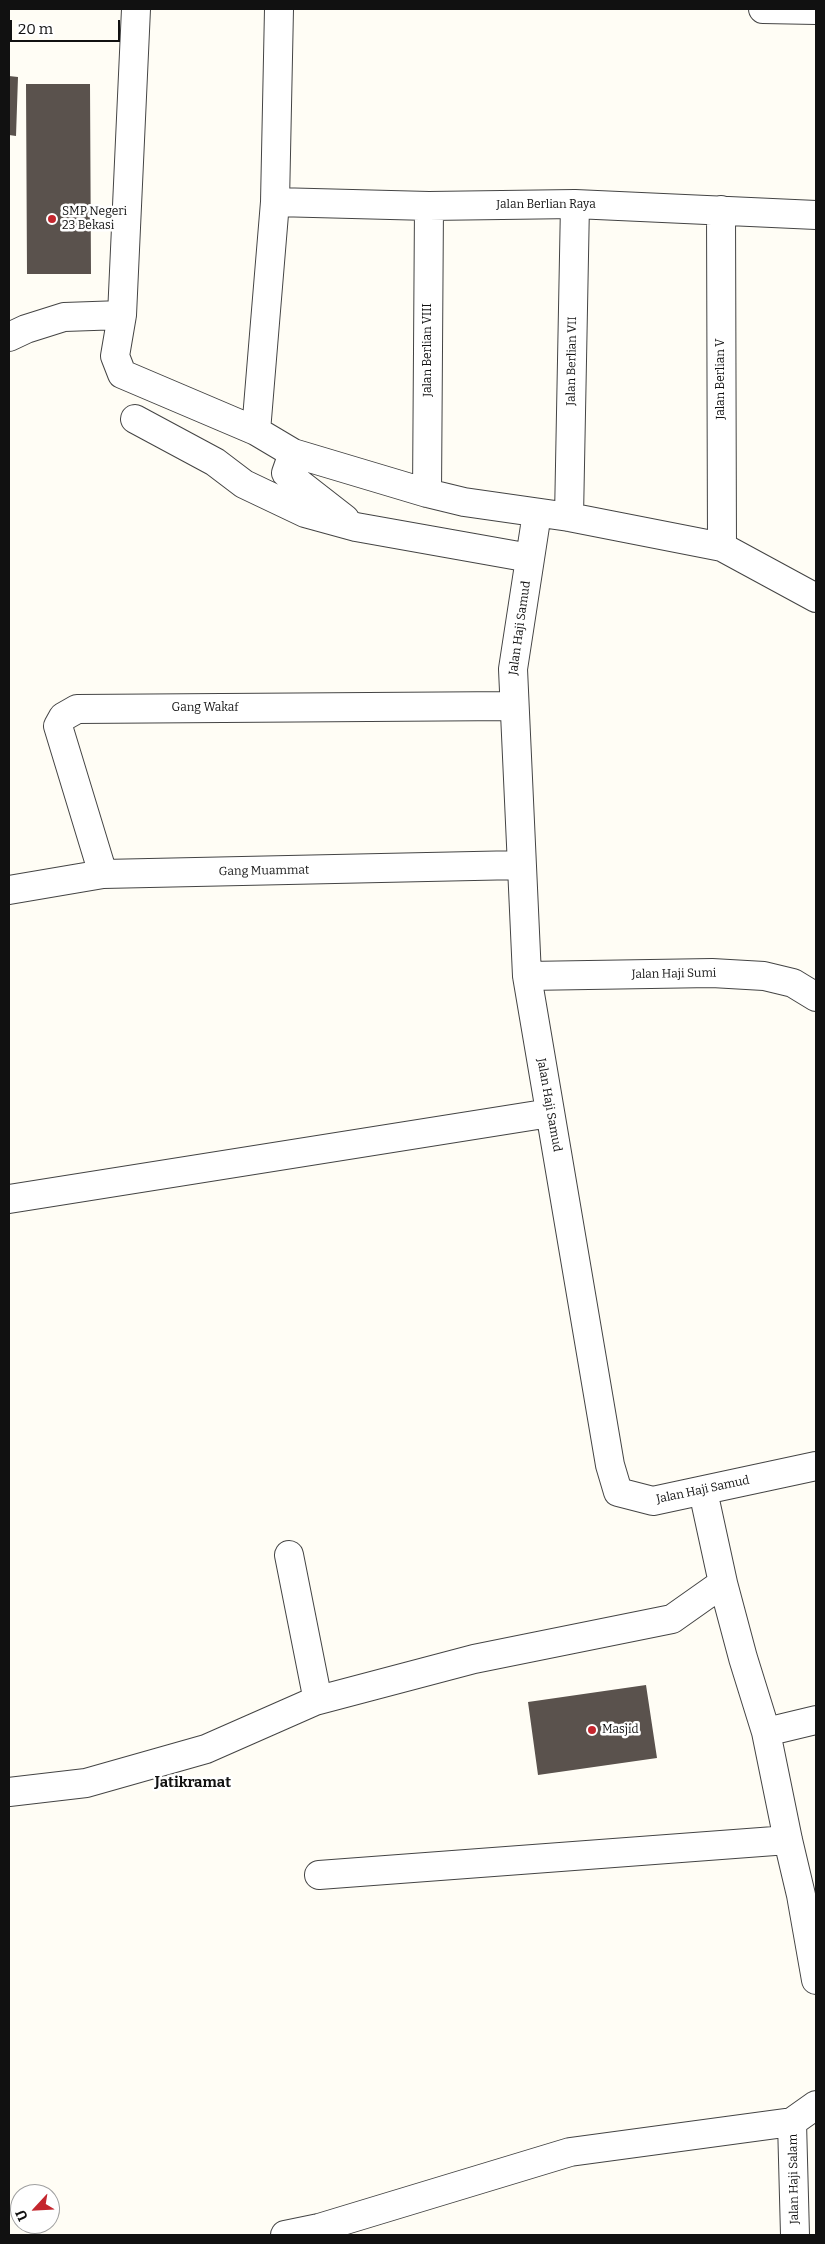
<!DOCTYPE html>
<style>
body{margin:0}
#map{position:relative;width:825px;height:2244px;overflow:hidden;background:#fffdf5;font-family:Bitter,serif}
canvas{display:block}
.frame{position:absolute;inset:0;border:10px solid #111;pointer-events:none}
.north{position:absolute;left:10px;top:2184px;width:50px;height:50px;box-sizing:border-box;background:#fff;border:1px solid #a0a0a0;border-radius:50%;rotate:245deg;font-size:14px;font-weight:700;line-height:20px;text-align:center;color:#111}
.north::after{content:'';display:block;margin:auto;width:18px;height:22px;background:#c4262e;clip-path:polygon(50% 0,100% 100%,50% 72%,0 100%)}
.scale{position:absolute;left:10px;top:20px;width:110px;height:22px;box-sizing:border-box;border:2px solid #111;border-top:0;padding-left:6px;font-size:15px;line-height:18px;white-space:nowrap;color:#111;-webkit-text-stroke:4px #fff;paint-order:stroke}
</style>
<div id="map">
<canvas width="825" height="2244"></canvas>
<div class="frame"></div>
<div class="north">U</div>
<div class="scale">20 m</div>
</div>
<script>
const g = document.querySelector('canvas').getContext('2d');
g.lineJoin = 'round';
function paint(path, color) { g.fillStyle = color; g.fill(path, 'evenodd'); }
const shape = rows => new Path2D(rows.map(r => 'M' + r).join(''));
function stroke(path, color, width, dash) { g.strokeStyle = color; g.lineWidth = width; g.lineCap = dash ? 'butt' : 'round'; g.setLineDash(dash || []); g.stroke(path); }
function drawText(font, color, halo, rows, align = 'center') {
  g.font = font + ' Bitter,serif'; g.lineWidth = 5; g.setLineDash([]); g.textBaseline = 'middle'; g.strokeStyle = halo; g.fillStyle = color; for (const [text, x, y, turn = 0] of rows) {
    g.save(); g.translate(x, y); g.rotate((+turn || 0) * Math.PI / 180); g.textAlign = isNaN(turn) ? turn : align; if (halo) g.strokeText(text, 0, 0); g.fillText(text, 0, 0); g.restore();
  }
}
paint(shape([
 [9,76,18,77,16,136,9,135],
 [26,84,90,84,91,274,27,274],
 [646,1685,657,1758,538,1775,528,1702]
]), '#5a524d');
const minor = shape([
 [136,9,122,315,115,356,122,374,256,431,293,453,427,493,464,502,569,517,722,547,816,598],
 [763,9,816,10],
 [275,202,429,206,575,204,816,215],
 [721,210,722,547],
 [9,337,26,329,64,317,122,315],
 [135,419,215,462,244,484,305,513,356,527,530,558],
 [256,431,275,202,279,9],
 [293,453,286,473,345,519],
 [427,493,429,206],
 [537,513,513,669,527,976,610,1465,618,1492,653,1501,816,1466],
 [569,517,575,204],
 [103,874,58,726,63,717,77,709,514,706],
 [9,890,103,874,520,865],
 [527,976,712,973,764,976,793,983,816,997],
 [9,1199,550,1113],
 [289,1555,316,1691,315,1701],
 [723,1583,743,1658,766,1732,788,1840,801,1895,816,1980],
 [766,1732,816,1720],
 [9,1792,86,1783,206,1749,315,1701,474,1659,672,1619,723,1583,703,1491],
 [319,1875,788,1840],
 [792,2122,795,2235],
 [285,2235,319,2228,570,2152,792,2122,816,2105]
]);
stroke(minor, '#444', 30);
stroke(minor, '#fff', 28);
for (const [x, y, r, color] of [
 [52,219,5,"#c4262e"],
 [592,1730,5,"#c4262e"]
]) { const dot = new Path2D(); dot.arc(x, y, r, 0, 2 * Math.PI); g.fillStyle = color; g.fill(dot); stroke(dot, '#fff', 2); }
drawText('12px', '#111', '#fff', [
 ["Jalan Berlian Raya",546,205],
 ["Jalan Berlian VIII",428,350,-90],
 ["Jalan Berlian VII",572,361,-89],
 ["Jalan Berlian V",721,379,-90],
 ["Jalan Haji Samud",520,628,-82],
 ["Gang Wakaf",205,708],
 ["Gang Muammat",264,871,-1],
 ["Jalan Haji Sumi",674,974,-1],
 ["Jalan Haji Samud",549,1105,80],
 ["Jalan Haji Samud",703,1490,-12],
 ["Jalan Haji Salam",794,2179,-91]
]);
drawText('12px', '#111', '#fff', [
 ["SMP Negeri",62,212],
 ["23 Bekasi",62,226],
 ["Masjid",602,1730]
], 'left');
drawText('bold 15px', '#111', '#fff', [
 ["Jatikramat",193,1783]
]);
</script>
